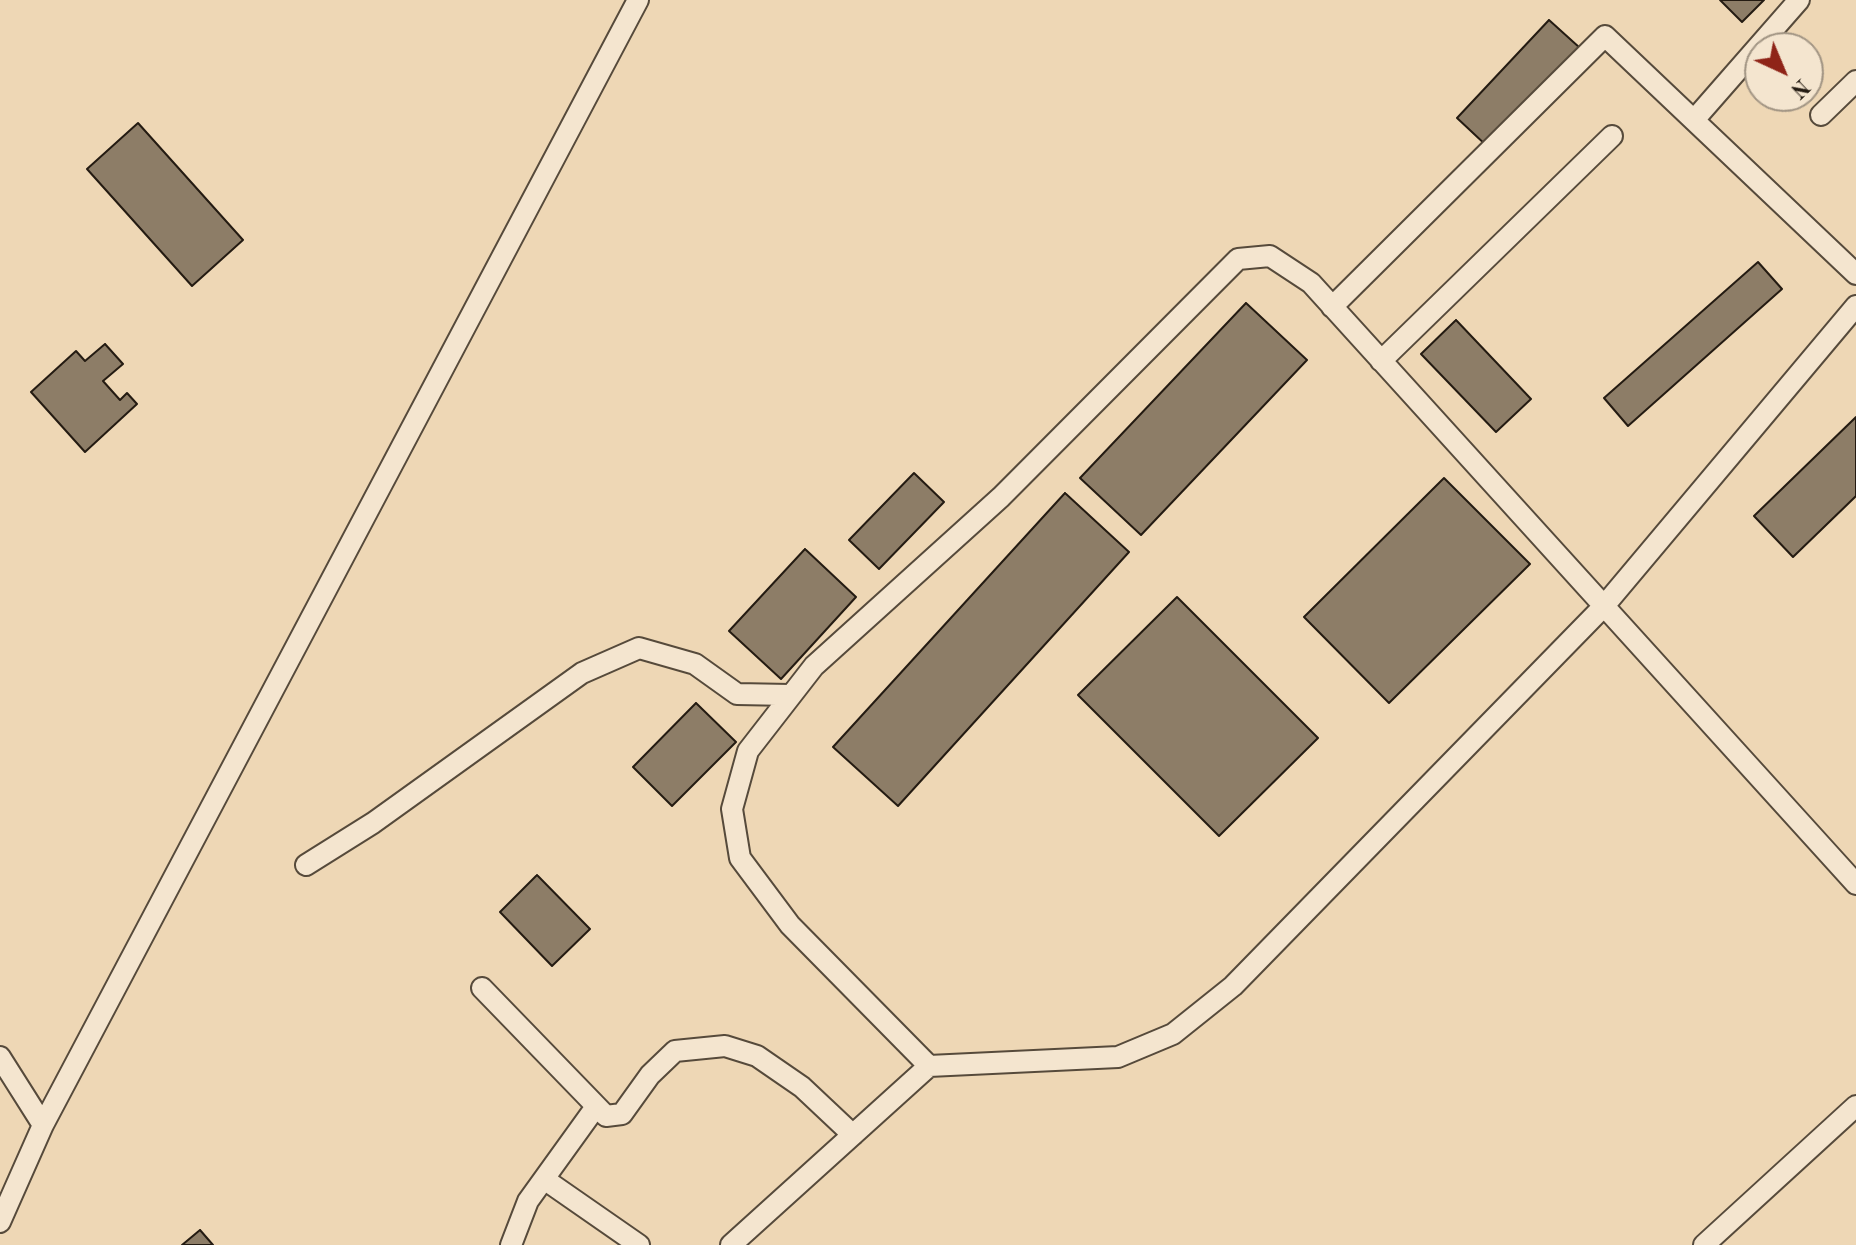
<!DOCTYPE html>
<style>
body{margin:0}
#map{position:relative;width:1856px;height:1245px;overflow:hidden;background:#eed7b5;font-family:"Old Standard TT",serif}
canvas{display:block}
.north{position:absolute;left:1744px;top:32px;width:80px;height:80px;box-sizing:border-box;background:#f4e5cf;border:2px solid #a19483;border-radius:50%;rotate:136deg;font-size:22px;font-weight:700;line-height:32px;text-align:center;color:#241b12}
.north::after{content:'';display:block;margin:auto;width:28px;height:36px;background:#8f2418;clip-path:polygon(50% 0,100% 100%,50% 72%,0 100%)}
</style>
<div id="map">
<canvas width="1856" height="1245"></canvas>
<div class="north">N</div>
</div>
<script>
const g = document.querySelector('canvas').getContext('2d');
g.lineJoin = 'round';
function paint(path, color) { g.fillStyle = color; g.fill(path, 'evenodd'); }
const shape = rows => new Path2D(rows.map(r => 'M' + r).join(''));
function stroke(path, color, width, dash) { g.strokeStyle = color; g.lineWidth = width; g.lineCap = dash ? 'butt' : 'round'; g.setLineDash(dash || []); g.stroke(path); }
const building = shape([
 [1720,0,1764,0,1742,22,1720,0],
 [1549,20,1580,48,1488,147,1457,118,1549,20],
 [138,123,243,240,192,286,87,169,138,123],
 [1758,262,1782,289,1628,426,1604,398,1758,262],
 [1246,303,1307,360,1141,535,1080,478,1246,303],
 [1456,320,1531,399,1496,432,1421,354,1456,320],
 [105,344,123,364,103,381,120,400,127,393,137,404,85,452,31,392,76,351,85,361,105,344],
 [1856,417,1856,496,1793,557,1754,516,1856,417],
 [914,473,944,502,879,569,849,540,914,473],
 [1444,478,1530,564,1389,703,1304,617,1444,478],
 [1065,493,1129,552,898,806,833,747,1065,493],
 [805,549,856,597,781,679,729,631,805,549],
 [1177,597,1318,738,1219,836,1078,695,1177,597],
 [696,703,736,742,672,806,633,767,696,703],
 [537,875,590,929,552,966,500,912,537,875],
 [200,1230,213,1245,182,1245,200,1230]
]);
paint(building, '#8d7d67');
stroke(building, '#241b12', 2);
const service = shape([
 [1821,115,1856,81],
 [1694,120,1799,0],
 [1856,306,1604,606,1233,986,1173,1034,1118,1057,929,1066,790,925,740,858,732,809,748,751,814,666,1001,497,1238,259,1270,256,1311,283,1604,606,1856,884],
 [1332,307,1605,36,1856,274],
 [1381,361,1612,136],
 [306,865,373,823,582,673,639,648,695,664,737,694,790,695],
 [482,988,606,1116,622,1114,650,1075,675,1051,725,1046,757,1056,802,1087,853,1135],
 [0,1057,43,1125],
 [544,1179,639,1245],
 [0,1222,43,1125,638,0],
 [511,1245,528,1201,595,1108],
 [731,1245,929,1066],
 [1704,1245,1856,1106]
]);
stroke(service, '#564a3b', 24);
stroke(service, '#f4e5cf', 20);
</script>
